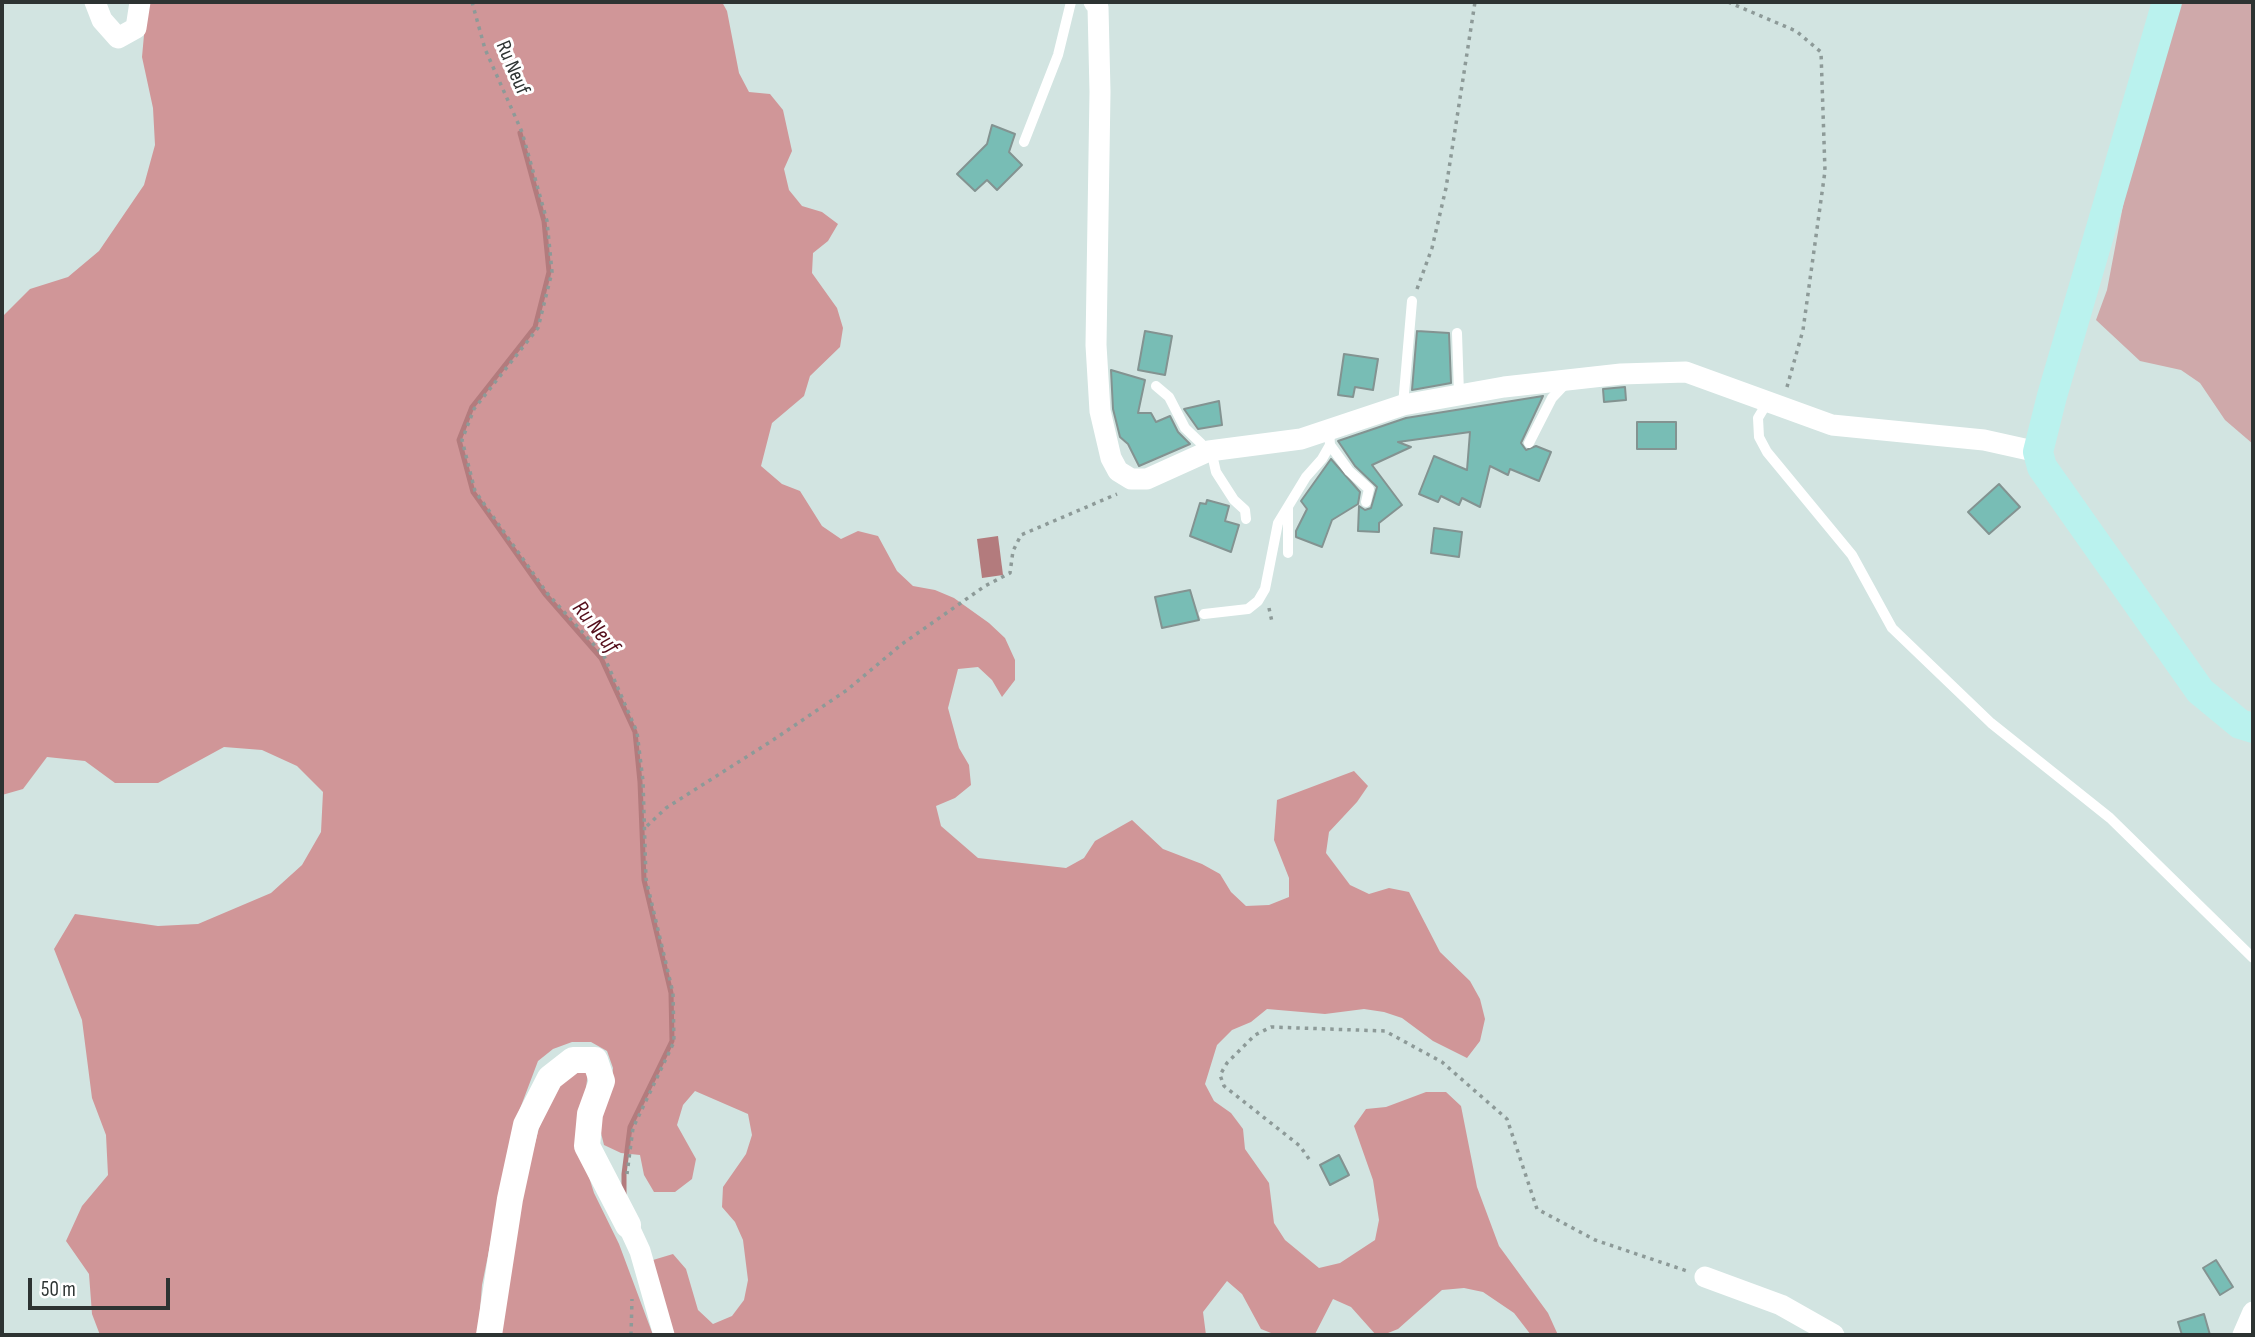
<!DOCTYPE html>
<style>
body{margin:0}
#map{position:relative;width:2255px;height:1337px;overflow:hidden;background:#d2e4e1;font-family:"Sofia Sans Condensed",sans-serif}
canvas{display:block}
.frame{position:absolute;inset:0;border:4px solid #2d3332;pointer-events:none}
.scale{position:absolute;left:28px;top:1278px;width:142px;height:32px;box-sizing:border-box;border:4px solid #2d3332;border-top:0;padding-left:9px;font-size:21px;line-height:24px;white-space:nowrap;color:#2d3332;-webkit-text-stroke:5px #fff;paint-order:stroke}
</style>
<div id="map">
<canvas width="2255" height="1337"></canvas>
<div class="frame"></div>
<div class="scale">50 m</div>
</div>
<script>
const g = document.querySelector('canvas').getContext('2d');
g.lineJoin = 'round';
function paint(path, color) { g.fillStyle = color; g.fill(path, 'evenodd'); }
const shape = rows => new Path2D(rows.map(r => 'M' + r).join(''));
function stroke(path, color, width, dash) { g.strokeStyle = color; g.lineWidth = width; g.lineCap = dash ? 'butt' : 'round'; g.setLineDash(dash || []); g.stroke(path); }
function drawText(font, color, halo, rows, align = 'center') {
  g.font = font + ' "Sofia Sans Condensed",sans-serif'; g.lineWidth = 6; g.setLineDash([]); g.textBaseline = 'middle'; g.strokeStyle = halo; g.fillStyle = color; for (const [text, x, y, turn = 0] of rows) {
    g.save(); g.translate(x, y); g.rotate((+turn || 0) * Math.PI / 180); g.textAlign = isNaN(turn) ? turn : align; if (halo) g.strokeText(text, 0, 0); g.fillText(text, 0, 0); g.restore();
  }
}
paint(shape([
 [2179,2,2253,2,2253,444,2225,420,2200,383,2181,370,2140,361,2096,320,2107,290,2133,153]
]), '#cfa9aa');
paint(shape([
 [147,2,722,2,727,11,739,73,749,92,770,94,783,110,792,151,784,169,789,190,802,206,822,212,838,224,828,241,813,253,812,273,837,308,843,328,840,347,810,376,804,396,772,423,761,466,782,484,800,491,822,526,841,539,858,531,878,536,897,571,913,586,935,590,954,598,989,623,1005,638,1015,660,1015,680,1002,697,992,680,978,667,958,669,948,708,959,748,969,765,971,785,955,798,936,806,941,826,978,858,1066,868,1084,858,1095,841,1132,820,1163,849,1202,864,1220,874,1231,892,1246,906,1269,905,1289,897,1289,878,1274,840,1277,800,1354,771,1368,786,1357,802,1329,832,1326,853,1350,885,1369,894,1389,888,1409,892,1440,952,1470,981,1480,999,1485,1019,1480,1041,1467,1058,1433,1041,1402,1018,1384,1012,1364,1009,1325,1014,1267,1009,1251,1022,1232,1030,1217,1045,1205,1084,1214,1101,1231,1113,1243,1129,1245,1149,1269,1183,1274,1223,1285,1240,1319,1268,1340,1263,1375,1240,1379,1220,1373,1180,1354,1126,1366,1109,1386,1107,1426,1092,1446,1092,1461,1106,1477,1187,1499,1246,1548,1313,1558,1335,1531,1335,1514,1313,1483,1292,1464,1288,1442,1290,1398,1329,1383,1335,1376,1335,1351,1307,1333,1299,1315,1334,1276,1335,1261,1329,1242,1294,1227,1281,1203,1312,1206,1335,671,1335,653,1260,673,1254,686,1269,698,1310,713,1324,732,1316,744,1300,748,1280,743,1240,735,1222,722,1207,723,1187,746,1154,752,1135,748,1114,695,1091,683,1105,677,1125,696,1159,692,1179,675,1192,654,1192,644,1175,640,1155,621,1153,604,1145,599,1125,611,1088,613,1068,607,1051,591,1042,572,1042,553,1049,538,1061,515,1122,482,1285,478,1335,100,1335,92,1314,89,1274,66,1241,82,1206,108,1175,106,1135,92,1098,82,1020,54,949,75,914,158,926,198,924,271,893,302,865,321,832,323,792,297,766,262,750,224,747,158,783,115,783,85,761,47,757,23,789,2,795,2,317,30,289,68,277,99,251,144,185,155,145,153,108,142,57],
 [577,1069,588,1072,579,1145,594,1193,619,1244,653,1335,500,1335,521,1196,539,1128,559,1082]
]), '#d09698');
paint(shape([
 [998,536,1003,575,982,578,977,539]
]), '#b37b7d');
stroke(shape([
 [520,133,544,221,549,272,535,327,472,407,459,440,473,492,545,594,601,658,635,732,640,782,644,880,671,993,672,1041,630,1127,624,1174,624,1195]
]), '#b37b7d', 5);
const building = shape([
 [992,125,1015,134,1009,152,1022,165,997,190,987,180,975,191,957,174,987,144,992,125],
 [1145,331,1172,336,1165,375,1138,370,1145,331],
 [1417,331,1449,333,1451,383,1412,390,1417,331],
 [1344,354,1378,359,1373,390,1355,387,1353,397,1338,395,1344,354],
 [1111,370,1145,380,1138,413,1151,413,1156,422,1170,416,1178,432,1190,444,1139,466,1128,444,1120,437,1113,409,1111,370],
 [1625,387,1626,400,1604,402,1603,389,1625,387],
 [1543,396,1521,443,1526,450,1536,446,1551,452,1539,481,1510,469,1508,475,1490,466,1480,507,1462,498,1459,505,1441,496,1438,502,1419,494,1434,456,1467,470,1470,432,1398,442,1411,447,1372,465,1402,505,1379,523,1379,532,1358,531,1359,506,1365,510,1371,508,1377,487,1355,466,1338,441,1406,418,1543,396],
 [1219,401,1222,425,1198,429,1184,409,1219,401],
 [1637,422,1676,422,1676,449,1637,449,1637,422],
 [1331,459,1360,492,1358,504,1332,520,1322,547,1296,537,1296,531,1307,509,1301,501,1331,459],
 [1999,484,2020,507,1989,534,1968,512,1999,484],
 [1207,500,1229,506,1225,521,1239,525,1231,552,1190,536,1200,503,1206,504,1207,500],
 [1434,528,1462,532,1459,557,1431,553,1434,528],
 [1190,590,1199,620,1162,628,1155,597,1190,590],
 [1339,1155,1349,1175,1330,1185,1320,1165,1339,1155],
 [2216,1260,2233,1287,2220,1295,2203,1268,2216,1260],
 [2204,1314,2210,1335,2182,1335,2178,1322,2204,1314]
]);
paint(building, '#78bdb5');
stroke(building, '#839391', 2);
stroke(shape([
 [472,2,485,49,522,132,547,221,552,272,538,328,474,409,462,440,475,491,547,593,604,656,637,732,643,781,646,879,673,993,674,1042,633,1128,627,1174],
 [1728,2,1796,31,1821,52,1825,171,1803,330,1787,387],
 [1417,289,1432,248,1446,188,1475,2],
 [1269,608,1272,622],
 [647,826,666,808,770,742,847,690,902,644,985,586,1010,573,1013,551,1021,535,1117,494],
 [1309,1159,1300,1146,1224,1086,1220,1075,1227,1063,1255,1035,1271,1027,1385,1031,1442,1062,1507,1119,1537,1209,1595,1240,1687,1271],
 [631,1335,632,1299]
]), '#8d9a98', 3.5, [3.5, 5]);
stroke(shape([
 [1024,142,1058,55,1071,2],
 [1457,333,1459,394],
 [1156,386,1169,397,1185,428,1209,451],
 [1767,403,1758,418,1759,437,1767,452,1852,555,1892,628,1991,723,2110,818,2253,958],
 [1403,405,1412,301],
 [1529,443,1552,398,1568,381],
 [1330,445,1349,471,1369,489,1366,502],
 [1211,450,1216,472,1234,500,1245,510,1246,519],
 [1288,508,1288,553],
 [1204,614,1248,609,1258,601,1265,589,1278,523,1306,477,1322,459,1330,445,1329,429]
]), '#fff', 10);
stroke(shape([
 [95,2,102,20,118,38,136,28,140,2],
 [1094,2,1098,7,1100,92,1096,345,1100,411,1111,458,1118,471,1131,479,1147,479,1209,451,1301,439,1403,405,1504,387,1621,374,1686,372,1832,425,1984,440,2038,452],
 [628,1225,640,1251,664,1335],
 [1705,1277,1781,1305,1834,1335],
 [2243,1335,2253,1312]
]), '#fff', 21);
stroke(shape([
 [489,1335,510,1199,526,1125,550,1078,573,1060,595,1060,602,1081,590,1114,587,1146,628,1225]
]), '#fff', 26);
stroke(shape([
 [2167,2,2052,396,2038,452,2042,467,2200,691,2240,724,2253,728]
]), '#baf2ee', 30);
drawText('21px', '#2d3332', '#fff', [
 ["Ru Neuf",512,68,67]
]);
drawText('italic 23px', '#530d1a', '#fff', [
 ["Ru Neuf",595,628,51]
]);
</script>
